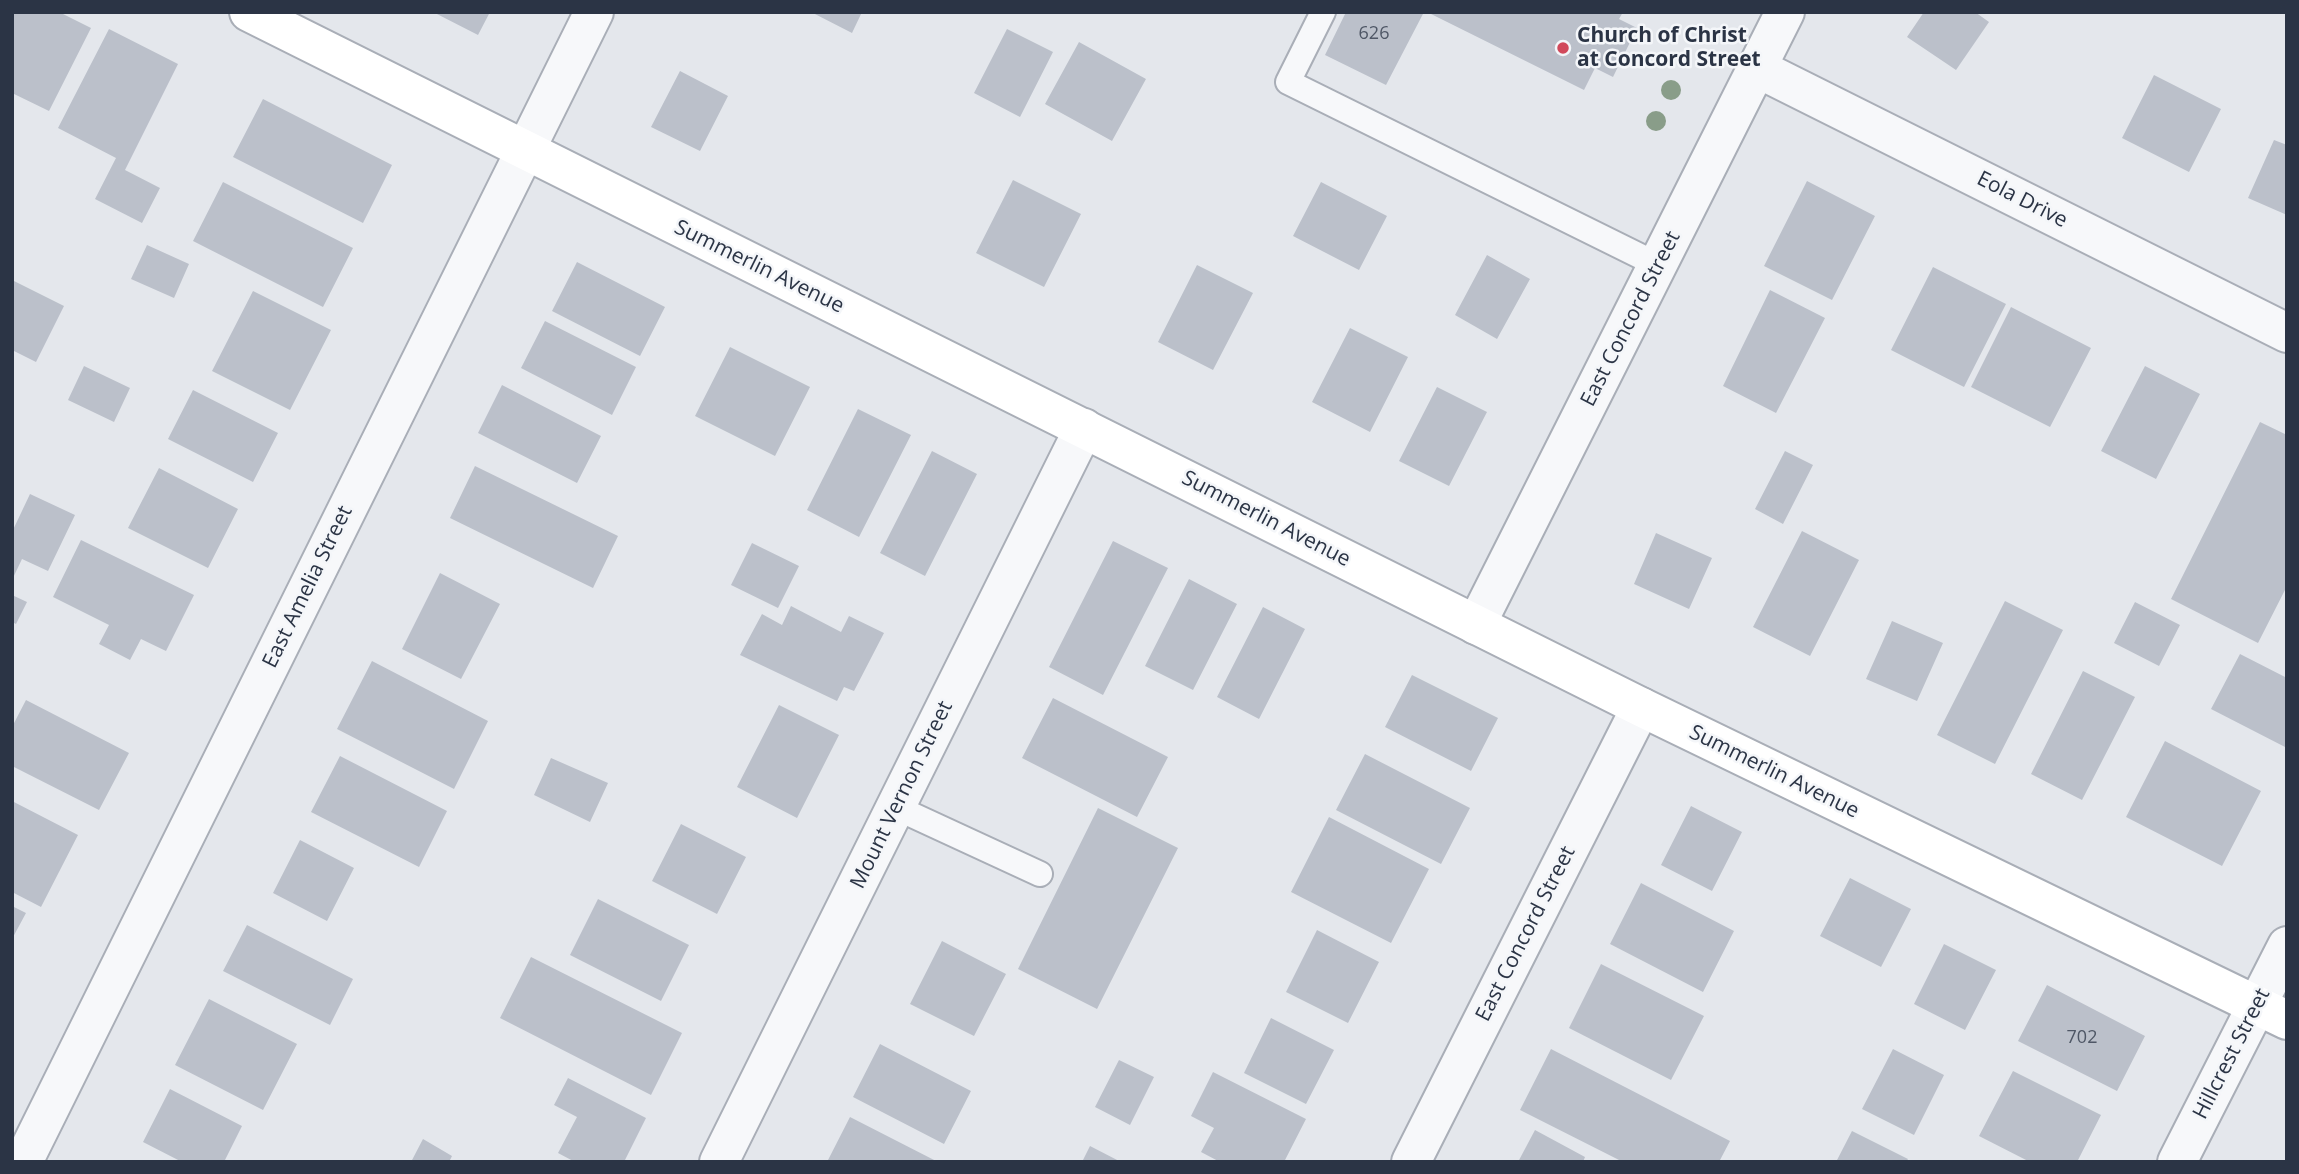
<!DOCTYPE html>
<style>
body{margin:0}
#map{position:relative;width:2299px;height:1174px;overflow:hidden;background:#e4e7ec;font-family:"Open Sans",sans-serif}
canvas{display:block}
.frame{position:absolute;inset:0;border:14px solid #2b3445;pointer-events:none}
</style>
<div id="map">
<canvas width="2299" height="1174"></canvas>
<div class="frame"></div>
</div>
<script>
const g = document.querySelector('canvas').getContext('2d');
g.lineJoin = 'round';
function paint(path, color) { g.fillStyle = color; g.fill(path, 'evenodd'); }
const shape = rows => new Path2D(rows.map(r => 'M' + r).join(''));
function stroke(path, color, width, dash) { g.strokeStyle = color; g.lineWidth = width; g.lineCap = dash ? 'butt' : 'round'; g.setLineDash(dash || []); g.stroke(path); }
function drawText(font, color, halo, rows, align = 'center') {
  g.font = font + ' "Open Sans",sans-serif'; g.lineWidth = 5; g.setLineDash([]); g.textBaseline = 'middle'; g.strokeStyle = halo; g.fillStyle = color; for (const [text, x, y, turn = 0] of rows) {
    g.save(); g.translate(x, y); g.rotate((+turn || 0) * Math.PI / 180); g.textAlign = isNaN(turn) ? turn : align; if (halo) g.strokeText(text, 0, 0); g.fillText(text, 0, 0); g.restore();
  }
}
paint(shape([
 [12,12,59,12,91,28,49,111,12,93],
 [433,12,490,12,478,35],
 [811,12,862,12,852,33],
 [1346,12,1424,12,1386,85,1325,55],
 [1427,12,1623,12,1619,19,1637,28,1613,77,1595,68,1584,90],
 [1924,12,1975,12,1989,22,1956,70,1907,37],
 [109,29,178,64,125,170,160,188,142,223,95,199,116,158,58,128],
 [1007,29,1053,52,1020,117,974,93],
 [1079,42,1146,79,1112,141,1045,104],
 [680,71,728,96,700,151,651,127],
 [2154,75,2221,109,2189,172,2122,138],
 [263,99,392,165,363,223,233,157],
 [2274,140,2287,145,2287,215,2248,198],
 [1013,180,1081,214,1044,287,976,253],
 [1807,181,1875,216,1832,300,1764,266],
 [223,182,353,248,323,307,193,241],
 [1321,182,1387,216,1359,270,1293,236],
 [147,245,189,264,174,298,131,279],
 [1487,255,1530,279,1497,339,1455,315],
 [577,262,665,307,640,356,552,311],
 [1197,265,1253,293,1213,370,1158,342],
 [1933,267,2006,304,1964,387,1891,350],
 [12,280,64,306,36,362,12,350],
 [1770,290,1825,318,1776,413,1723,386],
 [253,291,331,330,290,410,212,371],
 [2011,307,2091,348,2050,427,1971,387],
 [545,321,636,367,612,415,521,368],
 [1350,328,1408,357,1370,432,1312,402],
 [730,347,810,387,775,456,695,416],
 [84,366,130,388,114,422,68,400],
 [2145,366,2200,394,2156,479,2101,451],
 [502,385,601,436,577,483,478,433],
 [1437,387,1487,412,1449,486,1399,461],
 [193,390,278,433,253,482,168,439],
 [858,409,911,435,859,537,807,510],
 [2260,422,2287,435,2287,586,2258,643,2171,599],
 [932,451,977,474,925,576,880,553],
 [1785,451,1813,465,1783,524,1755,509],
 [475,466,618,536,593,588,450,518],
 [159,468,238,509,208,568,128,528],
 [30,494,75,515,48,571,22,559,12,580,12,532],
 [1802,531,1859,560,1810,656,1753,627],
 [1656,533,1712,558,1689,609,1634,584],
 [81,540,194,595,166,651,141,639,130,660,99,644,109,625,53,597],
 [1113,541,1168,568,1103,695,1049,667],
 [752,543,799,566,778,608,731,585],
 [440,573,500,604,461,679,402,649],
 [1189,579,1237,604,1193,690,1145,666],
 [12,595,27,602,16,624,12,622],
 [2005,601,2063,630,1995,764,1937,735],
 [2135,602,2180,625,2159,666,2114,643],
 [791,606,841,632,849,616,884,633,854,691,844,687,837,701,740,655,762,614,782,625],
 [1263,607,1305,629,1259,719,1217,697],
 [1892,621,1943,643,1917,701,1866,679],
 [2240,654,2287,678,2287,748,2211,709],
 [372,661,488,721,454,789,337,729],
 [2083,671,2135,697,2082,800,2031,774],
 [1412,675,1498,718,1471,771,1385,727],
 [1053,698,1168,757,1137,817,1022,758],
 [26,700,129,753,99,810,12,766,12,727],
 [779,705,839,735,797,818,737,787],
 [2165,741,2261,791,2222,866,2126,817],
 [1365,754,1470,808,1441,864,1336,810],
 [340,756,447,811,419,867,311,812],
 [551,758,608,783,590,822,534,795],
 [12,801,78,835,41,907,12,892],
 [1691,806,1742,832,1712,891,1661,865],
 [1098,808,1178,848,1097,1009,1018,969],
 [1329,817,1429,869,1391,943,1291,892],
 [681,824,746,857,717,914,652,881],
 [300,840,354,868,327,921,273,893],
 [1850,878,1911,909,1881,967,1820,936],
 [1641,883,1734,931,1703,992,1610,944],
 [598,899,689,945,661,1001,570,955],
 [12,906,26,913,12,939],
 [247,925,353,979,330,1025,223,971],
 [1317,930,1379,962,1348,1023,1286,992],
 [942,941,1006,974,974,1036,910,1004],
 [1944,944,1996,970,1965,1030,1914,1004],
 [531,957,682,1033,651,1095,500,1018],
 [1601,964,1704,1016,1671,1080,1569,1028],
 [2047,985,2145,1036,2117,1091,2018,1041],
 [209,999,297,1044,263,1110,175,1065],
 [1271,1018,1334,1050,1306,1104,1244,1073],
 [880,1044,971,1091,944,1144,853,1097],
 [1551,1049,1730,1141,1719,1162,1623,1162,1520,1110],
 [1893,1049,1944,1075,1914,1135,1862,1109],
 [1119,1060,1154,1077,1130,1125,1095,1107],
 [2013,1071,2101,1115,2077,1162,2030,1162,1979,1136],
 [1213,1072,1306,1119,1284,1162,1220,1162,1201,1152,1214,1128,1191,1116],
 [568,1078,646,1118,624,1162,575,1162,558,1153,577,1117,554,1105],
 [170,1089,242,1126,224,1162,182,1162,143,1142],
 [850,1117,938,1162,827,1162],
 [1535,1130,1585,1157,1583,1162,1518,1162],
 [1852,1131,1908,1159,1906,1162,1836,1162],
 [423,1139,452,1156,449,1162,411,1162],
 [1090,1146,1121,1162,1082,1162]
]), '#bbc0ca');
const lane = shape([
 [1323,12,1288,82,1658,265],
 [895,807,1040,874]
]);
const street = shape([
 [1757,68,2287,333],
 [1476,625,1785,12],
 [23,1162,594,12],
 [719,1162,1084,428],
 [1411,1162,1641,707],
 [2177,1162,2287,946]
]);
const secondary = shape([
 [249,12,1641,707,2287,1020]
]);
stroke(lane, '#a9aeb7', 28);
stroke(street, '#a9aeb7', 42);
stroke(secondary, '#a9aeb7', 42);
stroke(lane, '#f7f8fa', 24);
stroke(street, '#f7f8fa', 38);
stroke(secondary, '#fff', 38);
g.fillStyle = '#899d89';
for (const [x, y] of [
 [1671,90],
 [1656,121]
]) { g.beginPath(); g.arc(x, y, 10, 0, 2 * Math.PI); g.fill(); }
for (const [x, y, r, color] of [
 [1563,48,7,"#d1495b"]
]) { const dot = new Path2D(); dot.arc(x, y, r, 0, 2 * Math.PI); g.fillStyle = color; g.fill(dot); stroke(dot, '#f4f6f9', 2.5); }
drawText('18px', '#4f5766', null, [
 ["626",1374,34],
 ["702",2082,1038]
]);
drawText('bold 21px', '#2b3445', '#f4f6f9', [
 ["Church of Christ",1577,36],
 ["at Concord Street",1577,60]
], 'left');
drawText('21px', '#2b3445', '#f4f6f9', [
 ["Eola Drive",2022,200,27],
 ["Summerlin Avenue",759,267,26],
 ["East Concord Street",1631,319,-63],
 ["Summerlin Avenue",1266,519,27],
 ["East Amelia Street",308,587,-64],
 ["Summerlin Avenue",1774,772,26],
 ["Mount Vernon Street",902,795,-64],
 ["East Concord Street",1526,934,-63],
 ["Hillcrest Street",2232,1054,-63]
]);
</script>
